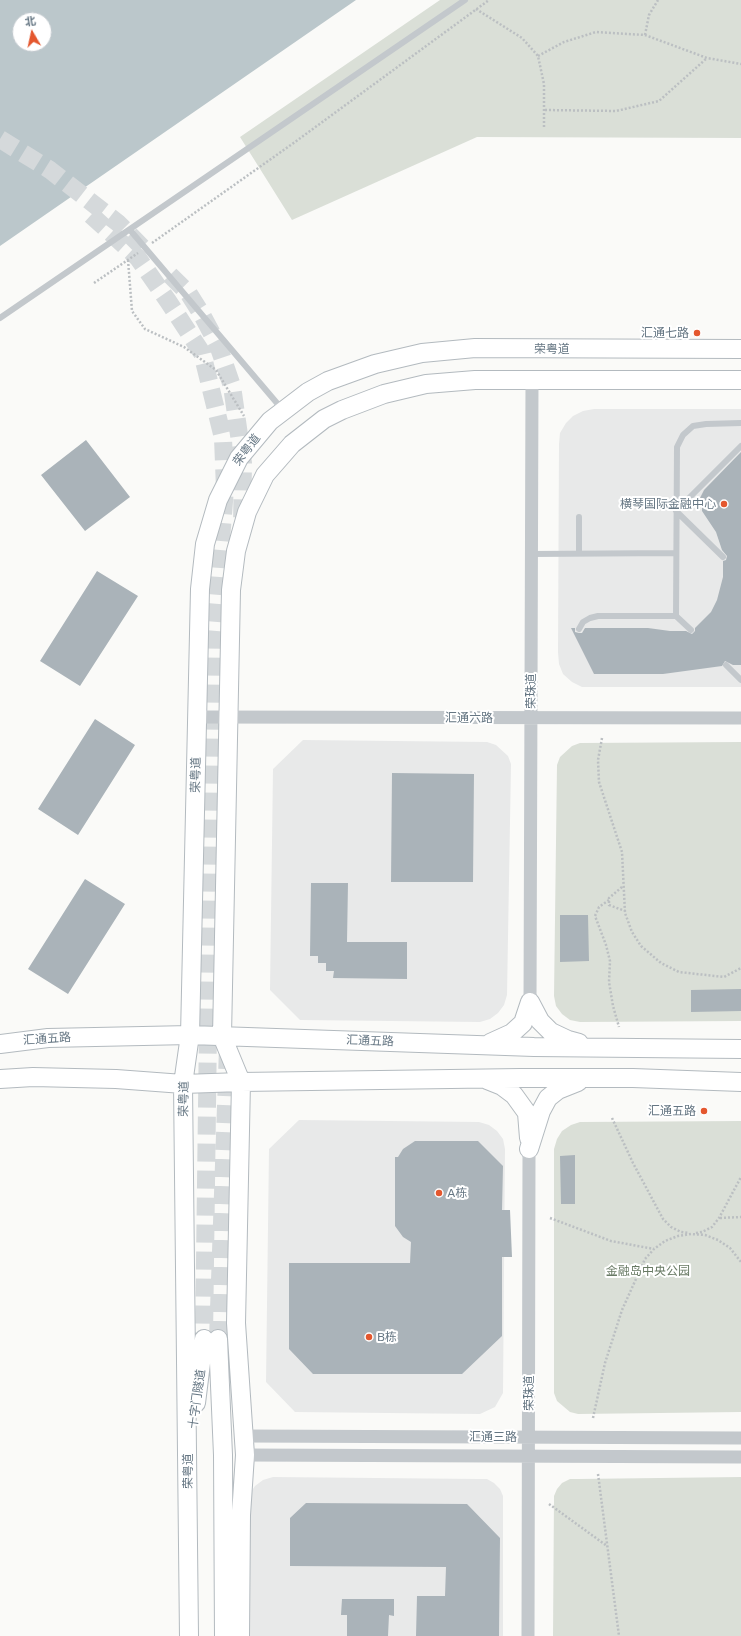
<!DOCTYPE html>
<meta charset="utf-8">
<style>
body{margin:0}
#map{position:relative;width:741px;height:1636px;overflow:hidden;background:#fafaf8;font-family:"Public Sans","Noto Sans SC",sans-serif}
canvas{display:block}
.north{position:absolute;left:12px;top:12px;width:40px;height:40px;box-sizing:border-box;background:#fff;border:1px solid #c1c8cd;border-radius:50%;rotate:351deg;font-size:11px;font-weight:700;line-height:16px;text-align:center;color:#657683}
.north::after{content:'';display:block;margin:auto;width:14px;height:18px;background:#e4572e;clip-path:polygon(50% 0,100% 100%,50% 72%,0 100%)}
</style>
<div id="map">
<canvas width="741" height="1636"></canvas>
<div class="north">北</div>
</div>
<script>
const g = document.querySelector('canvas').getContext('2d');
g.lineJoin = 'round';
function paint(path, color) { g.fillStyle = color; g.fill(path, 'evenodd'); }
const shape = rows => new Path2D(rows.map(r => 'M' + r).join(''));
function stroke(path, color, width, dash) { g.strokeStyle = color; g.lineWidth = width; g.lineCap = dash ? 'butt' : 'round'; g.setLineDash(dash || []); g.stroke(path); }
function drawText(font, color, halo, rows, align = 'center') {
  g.font = font + ' "Public Sans","Noto Sans SC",sans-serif'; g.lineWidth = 4; g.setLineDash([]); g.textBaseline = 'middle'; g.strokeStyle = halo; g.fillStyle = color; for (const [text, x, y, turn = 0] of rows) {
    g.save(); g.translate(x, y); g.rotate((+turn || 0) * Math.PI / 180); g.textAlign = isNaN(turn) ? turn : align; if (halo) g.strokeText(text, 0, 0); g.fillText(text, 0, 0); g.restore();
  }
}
paint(shape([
 [594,409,741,409,741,687,582,687,572,682,563,674,559,664,558,652,559,444,560,433,566,423,573,416,583,411],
 [303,740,487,742,496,745,508,756,511,764,507,995,504,1005,498,1013,490,1019,480,1022,300,1020,270,990,273,769],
 [299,1120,479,1122,489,1125,497,1131,503,1139,505,1149,503,1393,495,1407,480,1414,295,1412,266,1382,269,1149],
 [273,1477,479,1479,487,1479,494,1483,500,1489,503,1496,503,1636,247,1636,249,1495,255,1486,263,1480]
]), '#e8e9e9');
paint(shape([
 [440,0,741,0,741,138,477,137,292,220,240,137],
 [741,742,741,1021,580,1022,570,1020,562,1014,556,1006,554,996,557,765,560,757,572,746,580,743],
 [741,1121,741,1412,578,1414,570,1412,557,1401,554,1393,554,1149,557,1139,562,1131,571,1125,580,1122],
 [741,1477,741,1636,553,1636,554,1496,557,1489,562,1483,570,1479,578,1479]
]), '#dadfd7');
paint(shape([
 [0,0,356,0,0,246],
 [20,20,44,20,44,44,20,44]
]), '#bbc7cb');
paint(shape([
 [86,440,130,497,85,531,41,475],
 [741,452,741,665,733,665,725,661,722,666,663,674,594,674,571,628,575,628,575,632,579,633,582,633,585,628,648,628,670,631,686,631,692,634,695,631,695,628,711,612,717,600,723,577,723,561,726,560,727,556,722,550,716,532,702,511,702,500,700,498,704,490],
 [97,571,138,596,80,686,40,661],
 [95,719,135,745,78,835,38,809],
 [392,773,474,774,473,882,391,882],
 [85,879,125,904,68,994,28,969],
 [311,883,348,883,347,942,407,942,407,979,333,978,334,971,326,971,326,963,318,963,318,956,310,956],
 [560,915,588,915,589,961,560,962],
 [741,989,741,1011,691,1012,691,990],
 [415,1141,478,1141,503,1166,502,1210,510,1210,512,1257,502,1257,502,1336,462,1374,313,1374,289,1349,289,1263,410,1263,411,1242,403,1237,395,1226,395,1157,398,1157,403,1149],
 [575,1155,575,1204,561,1204,560,1156],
 [306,1503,467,1504,500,1538,499,1636,416,1636,417,1596,445,1596,446,1567,290,1566,290,1518],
 [342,1599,394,1599,394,1616,389,1615,388,1636,347,1636,347,1615,341,1615]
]), '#aab3b9');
stroke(shape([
 [0,139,50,170,118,223,142,247],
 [91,215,138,258,168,301,202,353,223,438,225,489,213,641,204,1339],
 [170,275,189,294,201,313,218,345,232,386,243,463,242,525],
 [218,1339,228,1048]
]), '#d5d9db', 18, [18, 9]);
const secondary = shape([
 [530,1002,540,1021,551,1032,568,1040,579,1043],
 [490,1043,512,1033,523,1023,530,1002],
 [0,1044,48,1038,190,1035,534,1047,741,1049],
 [0,1079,33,1077,116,1079,183,1084,241,1082,520,1078,633,1078,741,1082],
 [487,1080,502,1086,514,1095,527,1113,529,1138],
 [529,1149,541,1111,548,1098,558,1090,578,1082],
 [218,1339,223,1455,224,1636],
 [196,1403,204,1339],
 [189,1636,183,1084,190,1035,200,589,205,544,218,500,239,458,270,421,308,392,328,381,375,364,422,353,475,348,741,349],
 [240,1636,241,1515,245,1455,236,1323,241,1082,222,1036,231,590,236,551,247,512,265,475,292,444,324,419,342,410,384,394,426,384,475,380,741,380]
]);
stroke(secondary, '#b3babf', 20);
stroke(shape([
 [476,9,522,38,538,56,544,84,544,127],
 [645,35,649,15,658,0],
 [538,56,564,42,596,32,645,35,707,58,741,64],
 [545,110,616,111,659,101,707,58],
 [152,243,295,142,489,0],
 [128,260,132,311,145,329,184,347,216,370,244,416],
 [94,283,138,253],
 [602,738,598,760,599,782,622,852,625,913,632,932,641,946,661,963,679,972,724,977,741,968],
 [622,887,609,898,609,905,625,911],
 [609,900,599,907,595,916,606,945,610,961,609,982,613,1006,619,1027],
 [612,1118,633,1163,663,1219,671,1227,681,1232,689,1233],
 [550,1218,611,1241,654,1249],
 [720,1218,741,1217],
 [696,1233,702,1232,712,1227,719,1218,741,1177],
 [593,1418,605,1363,622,1310,645,1259,654,1249,665,1241,678,1236,691,1234,705,1235,718,1240,730,1248,741,1262],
 [598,1474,619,1636],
 [549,1504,607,1546]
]), '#bbbfc2', 2.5, [2, 2]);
stroke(shape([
 [130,230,282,409],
 [0,318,465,0],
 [579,517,579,553],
 [532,554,676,553],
 [723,557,676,511,741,446],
 [579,629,583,622,590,618,598,616,676,616],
 [691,630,676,616,677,447,683,435,693,426,706,424,741,423],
 [726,665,741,680]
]), '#c3c8cc', 6);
stroke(shape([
 [197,717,741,718],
 [530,1002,532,380],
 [244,1436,741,1438],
 [245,1455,741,1457],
 [528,1636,529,1149]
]), '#c3c8cc', 13);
stroke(secondary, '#fff', 18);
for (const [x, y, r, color] of [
 [697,333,4,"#e4572e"],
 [724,504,4,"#e4572e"],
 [704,1111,4,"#e4572e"],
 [439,1193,4,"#e4572e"],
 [369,1337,4,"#e4572e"]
]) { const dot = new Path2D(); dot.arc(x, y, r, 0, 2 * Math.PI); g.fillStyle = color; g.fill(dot); stroke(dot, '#fff', 1.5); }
drawText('12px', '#657683', '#fff', [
 ["汇通七路",689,333],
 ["横琴国际金融中心",716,504],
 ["汇通五路",696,1111],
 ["A栋",447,1193,"left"],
 ["B栋",377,1337,"left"]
], 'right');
drawText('12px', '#657683', '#fff', [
 ["荣粤道",552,349],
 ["荣粤道",247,450,-53],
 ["荣珠道",531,691,-90],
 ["汇通六路",469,718],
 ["荣粤道",196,775,-89],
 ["汇通五路",47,1039,-4],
 ["汇通五路",370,1041,2],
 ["荣粤道",184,1099,-89],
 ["荣珠道",529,1393,-90],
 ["十字门隧道",197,1399,-82],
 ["汇通三路",493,1437],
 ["荣粤道",188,1471,-90]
]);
drawText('12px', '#687a64', '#fff', [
 ["金融岛中央公园",648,1271]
]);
</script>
